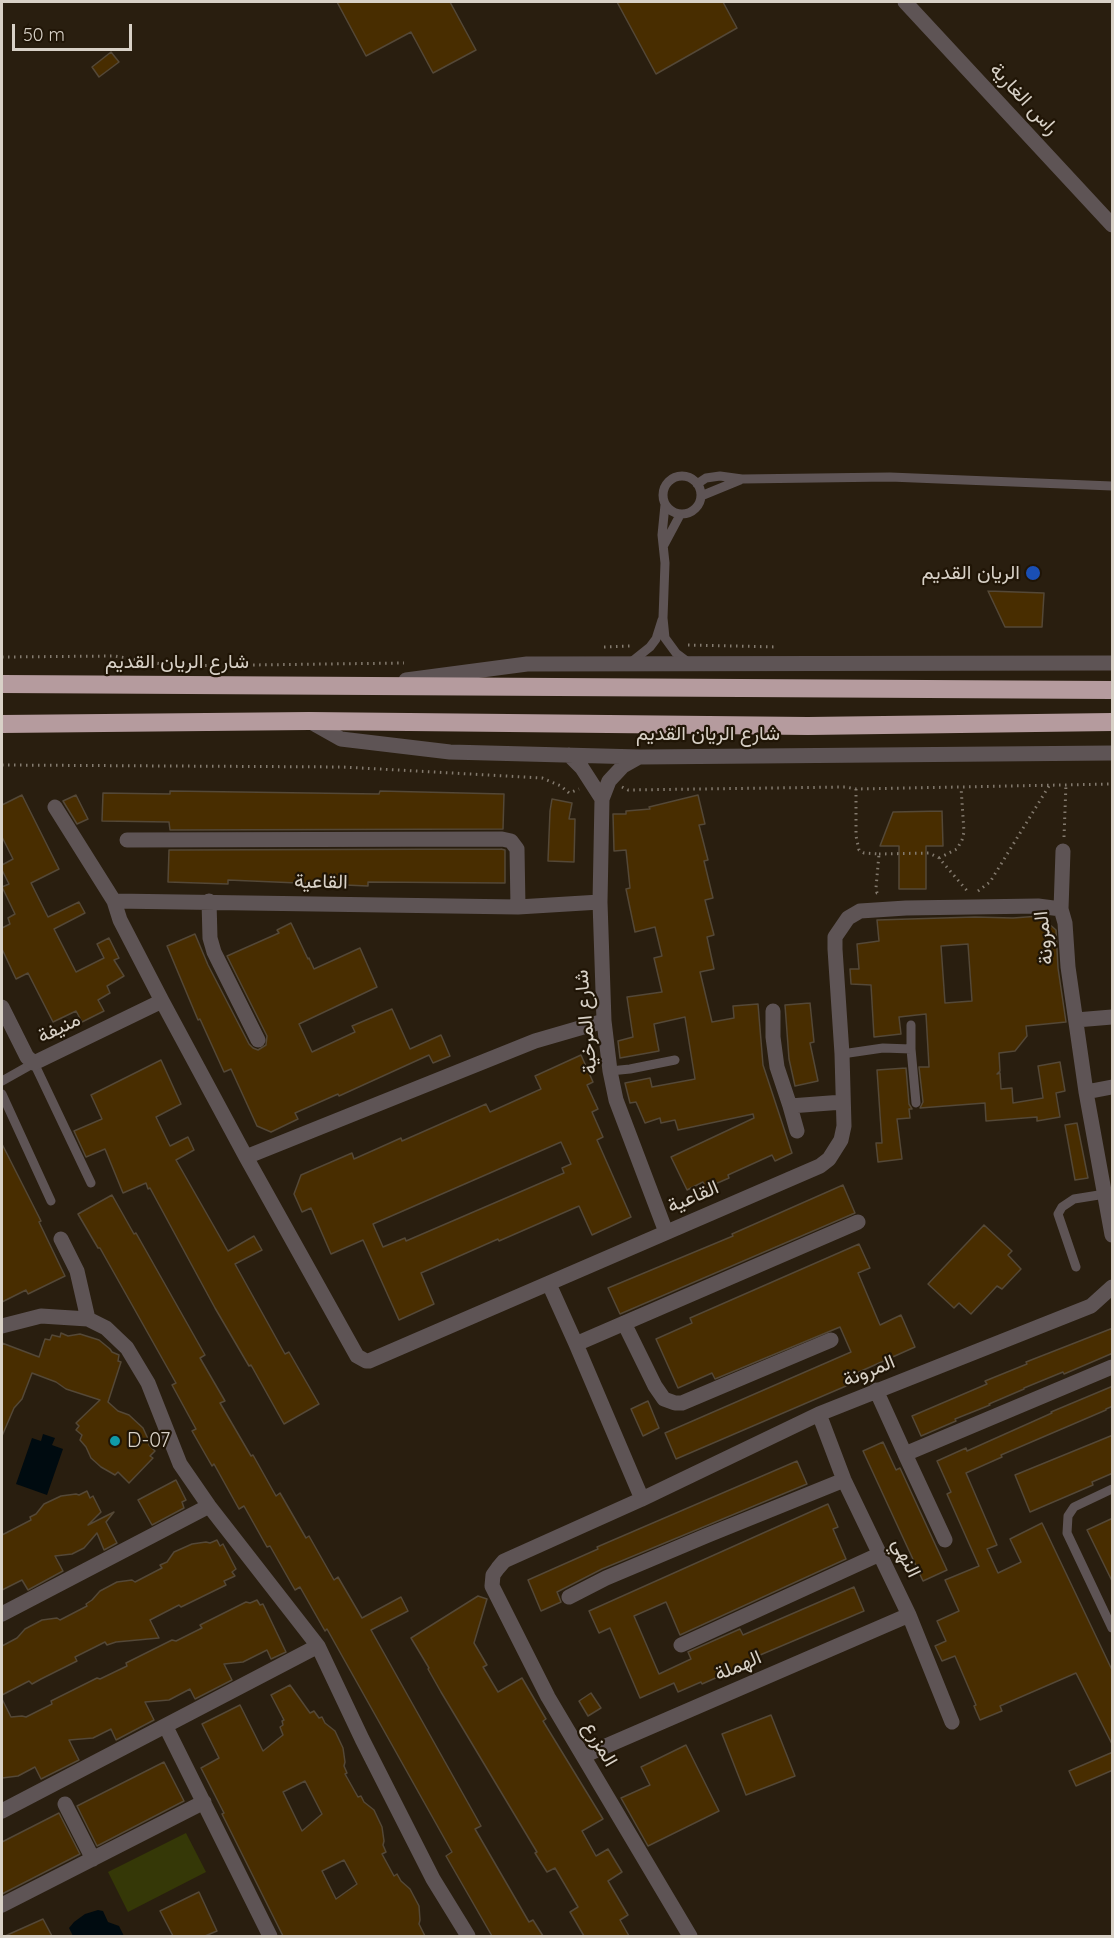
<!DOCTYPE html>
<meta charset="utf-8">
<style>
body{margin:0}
#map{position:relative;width:1114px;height:1938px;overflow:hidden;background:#291e0f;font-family:Quicksand,sans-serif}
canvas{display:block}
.frame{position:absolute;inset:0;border:3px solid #d8d1c7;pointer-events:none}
.scale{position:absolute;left:12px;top:24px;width:120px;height:27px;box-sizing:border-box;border:3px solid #d8d1c7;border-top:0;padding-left:8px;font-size:18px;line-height:21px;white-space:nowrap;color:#d8d1c7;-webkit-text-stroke:4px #201506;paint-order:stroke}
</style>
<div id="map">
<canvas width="1114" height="1938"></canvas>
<div class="frame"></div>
<div class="scale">50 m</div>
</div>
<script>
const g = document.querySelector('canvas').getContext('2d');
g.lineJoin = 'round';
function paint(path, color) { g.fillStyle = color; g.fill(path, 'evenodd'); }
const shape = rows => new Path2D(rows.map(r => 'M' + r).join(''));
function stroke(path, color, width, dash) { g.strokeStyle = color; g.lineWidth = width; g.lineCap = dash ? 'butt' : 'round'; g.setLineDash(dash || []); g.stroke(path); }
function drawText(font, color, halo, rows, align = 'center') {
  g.font = font + ' Quicksand,Vazirmatn,sans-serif'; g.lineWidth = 4.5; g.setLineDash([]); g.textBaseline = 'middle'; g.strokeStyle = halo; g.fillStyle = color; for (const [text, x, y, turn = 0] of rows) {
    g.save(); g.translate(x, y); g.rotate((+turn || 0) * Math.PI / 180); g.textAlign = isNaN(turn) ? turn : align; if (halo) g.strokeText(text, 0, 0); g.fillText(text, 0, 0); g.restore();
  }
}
paint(shape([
 [186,1833,206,1872,128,1912,108,1872]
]), '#353807');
paint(shape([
 [43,1434,55,1438,52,1445,63,1449,47,1495,16,1484,32,1438,41,1441],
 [98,1910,103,1911,108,1922,119,1926,124,1936,73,1936,69,1928,74,1922,85,1914]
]), '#000b10');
const building = shape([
 [337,2,450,2,476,50,433,73,411,32,366,56,337,2],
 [617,2,723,2,737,28,656,74,617,2],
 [111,52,119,62,99,77,92,67,111,52],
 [988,591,1044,593,1042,627,1005,627,988,591],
 [170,791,379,794,380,791,504,794,503,829,170,830,169,822,102,821,103,793,170,794,170,791],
 [22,795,59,869,31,883,48,917,79,902,85,913,54,929,76,972,104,958,97,944,109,938,119,958,114,960,124,976,107,986,110,993,98,1000,104,1011,82,1022,76,1011,53,1022,28,973,16,979,2,949,2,928,10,924,8,918,15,914,2,887,9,884,2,870,2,865,13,859,2,837,2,805,22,795],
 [76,795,88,819,77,824,63,801,76,795],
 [698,795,705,824,699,825,708,860,704,861,713,898,705,900,714,935,707,937,714,969,700,972,712,1022,734,1018,733,1006,758,1004,763,1065,792,1153,775,1161,772,1155,728,1175,729,1178,706,1188,703,1182,687,1190,671,1157,754,1118,753,1114,678,1130,675,1120,661,1123,660,1118,645,1123,636,1102,630,1103,625,1083,650,1078,652,1087,695,1079,685,1017,654,1024,659,1051,620,1058,618,1041,633,1037,627,997,662,992,654,958,662,956,655,927,635,932,626,889,630,888,626,850,614,851,613,814,626,814,626,811,650,809,649,807,698,795],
 [552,799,572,803,569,819,575,819,574,862,548,861,550,811,552,799],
 [942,811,943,846,926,846,926,889,899,889,899,846,880,846,893,812,942,811],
 [501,849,505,850,505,883,368,882,368,886,228,880,228,884,168,882,169,850,501,849],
 [1040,916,1056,930,1058,968,1066,1022,1026,1026,1027,1036,1015,1051,999,1053,1000,1071,997,1074,1000,1073,1001,1089,1012,1088,1013,1103,1043,1098,1038,1066,1060,1062,1065,1091,1056,1093,1060,1117,1037,1121,1037,1117,986,1121,985,1103,920,1108,923,1102,919,1067,929,1067,926,1014,899,1017,901,1034,874,1037,871,985,851,984,850,969,859,969,857,944,879,941,877,920,975,917,1013,918,1040,916],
 [968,944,972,1001,945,1003,941,946,968,944],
 [291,923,308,959,309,958,314,969,360,948,377,987,299,1024,312,1052,355,1032,352,1026,392,1009,410,1049,441,1035,450,1056,433,1063,429,1055,339,1096,338,1094,295,1113,298,1119,271,1132,257,1126,231,1069,224,1072,200,1019,198,1020,167,946,195,934,208,965,249,1044,253,1048,258,1050,266,1045,267,1036,227,956,279,933,277,930,291,923],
 [810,1003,814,1042,810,1043,818,1081,795,1086,789,1059,785,1005,810,1003],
 [581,1055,593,1082,587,1085,598,1109,592,1112,603,1137,597,1140,631,1217,592,1235,579,1206,499,1241,498,1239,421,1273,434,1304,399,1320,363,1240,331,1254,311,1208,302,1212,294,1194,301,1175,352,1153,354,1159,401,1138,402,1141,486,1104,490,1112,541,1089,535,1076,581,1055],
 [561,1142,571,1164,562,1168,564,1173,406,1241,405,1238,383,1247,373,1224,561,1142],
 [161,1060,181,1104,156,1117,170,1146,188,1137,194,1150,176,1160,228,1251,254,1236,262,1250,235,1264,285,1354,289,1352,319,1404,284,1424,251,1365,249,1366,215,1308,150,1188,148,1189,146,1183,123,1193,105,1149,86,1157,74,1131,102,1119,91,1095,161,1060],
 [906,1068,909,1104,912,1109,909,1109,910,1118,897,1119,902,1159,878,1162,876,1143,882,1143,877,1070,906,1068],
 [1077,1123,1088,1178,1075,1180,1065,1125,1077,1123],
 [2,1144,41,1221,39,1222,65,1276,28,1294,26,1290,2,1302,2,1144],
 [843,1185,855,1213,620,1314,608,1288,733,1236,732,1234,843,1185],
 [112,1195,134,1234,136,1233,205,1355,200,1358,225,1401,220,1403,251,1456,253,1455,276,1496,280,1493,306,1538,309,1536,334,1580,338,1577,362,1618,401,1597,408,1611,371,1630,481,1826,475,1829,529,1922,533,1920,543,1936,492,1936,446,1856,452,1852,327,1629,325,1631,300,1587,295,1590,270,1546,267,1547,244,1506,239,1509,214,1464,212,1466,192,1431,196,1429,172,1385,176,1383,100,1248,98,1248,78,1214,112,1195],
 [984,1225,1012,1251,1008,1255,1021,1269,1002,1289,997,1286,971,1314,959,1303,954,1308,928,1284,984,1225],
 [859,1244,870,1268,858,1273,880,1325,901,1315,915,1347,850,1376,853,1383,676,1459,665,1433,851,1352,840,1327,715,1379,712,1373,678,1388,656,1339,692,1323,690,1318,859,1244],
 [1113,1328,1113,1353,1064,1374,1063,1372,1024,1388,1024,1389,989,1404,990,1405,955,1419,956,1421,921,1436,912,1416,987,1384,985,1381,1027,1364,1026,1362,1113,1328],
 [61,1333,68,1336,80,1334,99,1340,110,1349,112,1352,119,1355,118,1361,121,1362,108,1402,118,1411,129,1415,143,1428,149,1441,149,1445,155,1451,150,1456,153,1458,129,1483,118,1472,115,1475,101,1467,91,1458,86,1447,80,1440,82,1435,76,1430,79,1426,76,1423,100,1400,66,1389,56,1382,32,1373,22,1399,14,1408,2,1436,2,1343,39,1357,45,1339,50,1340,52,1335,60,1337,61,1333],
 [1113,1386,1113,1406,1106,1409,1106,1410,1001,1455,1002,1457,966,1473,997,1545,987,1549,998,1573,1021,1562,1010,1539,1042,1523,1113,1672,1113,1746,1076,1673,1000,1706,1002,1711,980,1720,974,1706,976,1705,955,1656,942,1661,935,1646,946,1641,937,1621,959,1611,945,1580,979,1566,947,1494,951,1492,937,1461,966,1448,967,1451,1052,1413,1051,1412,1113,1386],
 [648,1401,659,1428,643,1436,631,1409,648,1401],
 [1113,1435,1113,1473,1092,1482,1093,1485,1030,1512,1015,1475,1113,1435],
 [883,1442,896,1470,900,1468,947,1570,923,1581,863,1451,883,1442],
 [797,1461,807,1484,602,1569,557,1592,561,1602,541,1611,528,1580,598,1549,597,1547,797,1461],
 [176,1480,186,1500,182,1502,184,1508,152,1525,138,1500,176,1480],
 [87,1491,90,1498,93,1496,101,1512,88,1525,114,1512,106,1522,117,1543,104,1550,97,1533,84,1548,72,1554,55,1556,63,1571,28,1590,22,1580,2,1590,2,1535,31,1520,30,1517,36,1514,44,1504,61,1496,76,1494,79,1495,87,1491],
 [828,1504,838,1527,833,1529,846,1559,680,1635,666,1602,634,1616,659,1674,691,1659,688,1652,740,1629,743,1635,854,1587,864,1611,753,1658,754,1661,702,1684,701,1682,678,1692,674,1683,640,1698,610,1628,599,1633,589,1611,828,1504],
 [1113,1518,1113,1583,1087,1530,1113,1518],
 [217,1540,220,1546,223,1544,236,1569,232,1572,235,1576,224,1581,226,1585,181,1607,179,1605,150,1620,159,1638,116,1642,107,1645,105,1642,75,1657,77,1661,41,1679,32,1684,29,1681,2,1695,2,1646,17,1638,25,1629,42,1620,57,1618,60,1620,87,1606,86,1604,92,1600,100,1591,117,1582,132,1580,135,1582,162,1568,160,1565,167,1562,174,1552,192,1544,206,1542,210,1543,217,1540],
 [478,1596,487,1599,474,1643,487,1665,483,1667,498,1692,522,1678,546,1719,543,1721,603,1819,582,1831,596,1856,608,1849,622,1872,608,1881,628,1915,620,1920,629,1936,584,1936,570,1912,578,1907,555,1868,547,1872,535,1853,537,1852,441,1692,428,1669,429,1668,411,1638,478,1596],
 [257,1600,260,1605,263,1604,286,1652,271,1659,267,1650,243,1662,224,1664,232,1680,195,1699,190,1689,169,1700,145,1702,154,1720,116,1740,111,1729,93,1738,69,1740,79,1760,41,1779,35,1767,18,1776,2,1778,2,1699,11,1717,22,1716,26,1717,52,1704,51,1701,97,1678,100,1679,127,1666,126,1663,172,1640,176,1641,202,1628,200,1625,246,1602,250,1603,257,1600],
 [290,1685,310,1713,314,1711,319,1718,322,1717,325,1723,335,1731,343,1748,345,1762,344,1766,347,1773,345,1774,358,1797,361,1796,364,1802,374,1810,382,1827,384,1841,383,1845,386,1852,382,1854,394,1876,397,1874,401,1881,410,1889,419,1906,420,1920,419,1924,425,1936,283,1936,222,1814,224,1813,201,1768,219,1758,202,1724,240,1705,263,1751,283,1735,280,1727,283,1725,282,1721,284,1720,271,1695,290,1685],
 [305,1781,322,1814,302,1831,283,1792,305,1781],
 [344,1860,357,1884,336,1899,322,1871,344,1860],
 [591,1693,601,1708,588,1716,579,1701,591,1693],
 [771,1715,795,1776,746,1795,722,1734,771,1715],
 [686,1745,719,1811,648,1846,621,1798,650,1785,641,1767,686,1745],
 [1113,1752,1113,1770,1076,1786,1069,1771,1113,1752],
 [164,1762,184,1801,97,1846,77,1806,164,1762],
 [59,1813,80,1854,2,1894,2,1842,59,1813],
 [199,1892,217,1931,205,1936,173,1936,160,1911,199,1892],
 [43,1919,52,1936,5,1936,43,1919]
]);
paint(building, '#482d00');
stroke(building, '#544837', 1.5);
stroke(shape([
 [688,645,778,647],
 [604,647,631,646],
 [2,657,115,656,173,666,404,663],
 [2,765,343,767,542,778,561,786,569,793,579,789],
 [622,787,628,790,846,787,856,789,1112,784],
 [856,789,856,836,859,850,864,853,879,854,876,888,877,893,880,893],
 [1064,837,1066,784],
 [879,854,929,853,939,858,969,893],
 [939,858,957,849,962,840,964,832,961,787],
 [978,891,990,882,1049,786]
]), '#837a6e', 3, [1.5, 4.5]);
stroke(shape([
 '663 495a19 19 0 1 1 38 0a19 19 0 1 1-38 0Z',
 [697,484,706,478,720,476,742,479,890,477,1112,486],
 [701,496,740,480],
 [665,505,662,535,665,563,663,618,665,638,676,653,688,662],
 [664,545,680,515],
 [630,663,650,647,656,639,662,620],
 [911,1049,911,1025],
 [842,1054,883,1048,911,1049,916,1103],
 [610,1071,630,1069,675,1060],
 [2,1081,34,1063,91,1183],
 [2,1094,51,1201],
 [1076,1267,1058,1214,1062,1207,1074,1199,1105,1194],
 [1112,1489,1074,1507,1068,1516,1067,1533,1112,1628]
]), '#5e5455', 9);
stroke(shape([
 [905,2,1112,225],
 [406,680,527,664,1112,663],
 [309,721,341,739,450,752,640,757,1112,753],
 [569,755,582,768,602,799],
 [639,757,623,766,609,781,602,799,600,902,604,1021,610,1071,616,1100,666,1232],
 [55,807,114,901,120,920,162,1001,246,1157,357,1356,366,1361,369,1361,820,1166,829,1159,841,1140,844,1126,842,1054,835,949,835,937,848,918,860,911,906,908,1038,906,1061,909],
 [127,840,502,839,511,841,517,849,518,907],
 [1063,851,1061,909,1065,923,1068,967,1086,1092,1112,1235],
 [114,901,518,907,600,902],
 [209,901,210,938,214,952,258,1040],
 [2,1007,27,1057,34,1063,162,1001],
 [773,1011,773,1037,777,1067,790,1106,843,1102],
 [1076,1020,1112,1017],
 [1086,1092,1112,1087],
 [790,1106,797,1131],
 [246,1157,535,1041,604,1021],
 [61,1239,77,1271,88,1319,106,1328,127,1348,148,1383,180,1464,209,1506,318,1646,362,1739,433,1879,468,1936],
 [549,1284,576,1344,642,1499],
 [624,1323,655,1386,664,1399,675,1403,682,1403,831,1340],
 [2,1326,41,1316,88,1319],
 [576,1344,858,1222],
 [876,1390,905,1454,1112,1367],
 [819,1414,844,1480,909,1615,952,1722],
 [905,1454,945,1540],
 [569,1597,606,1578,708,1535,844,1480],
 [2,1614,209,1506],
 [681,1645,880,1554],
 [166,1727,270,1936],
 [583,1756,909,1615],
 [65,1804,93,1859],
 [2,1811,318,1646],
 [2,1905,204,1802],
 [690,1936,548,1697,492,1586,493,1575,498,1568,504,1561,642,1499,819,1414,1091,1306,1112,1287]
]), '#5e5455', 15);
stroke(shape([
 [2,684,1112,690],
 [2,724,309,721,808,726,1112,722]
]), '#b59b9e', 18);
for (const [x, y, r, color] of [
 [1033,573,8,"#1a4fb4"],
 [115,1441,6,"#0f9aa8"]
]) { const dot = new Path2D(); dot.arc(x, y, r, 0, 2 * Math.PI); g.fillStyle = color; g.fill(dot); stroke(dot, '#201506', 2); }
drawText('20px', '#d8d1c7', '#201506', [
 ["راس الغارية",1024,99,47],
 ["شارع الريان القديم",177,662],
 ["شارع الريان القديم",708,734],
 ["القاعية",321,882,1],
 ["المرونة",1044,938,-96],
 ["شارع المرخية",586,1022,-95],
 ["منيفة",59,1028,-26],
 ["القاعية",693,1197,-23],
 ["المرونة",869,1371,-22],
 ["النهي",906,1558,64],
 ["الهملة",738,1666,-23],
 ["المزرع",600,1744,60]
]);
drawText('20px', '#d8d1c7', '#201506', [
 ["الريان القديم",1020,573],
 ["D-07",127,1441,"left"]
], 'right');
</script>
